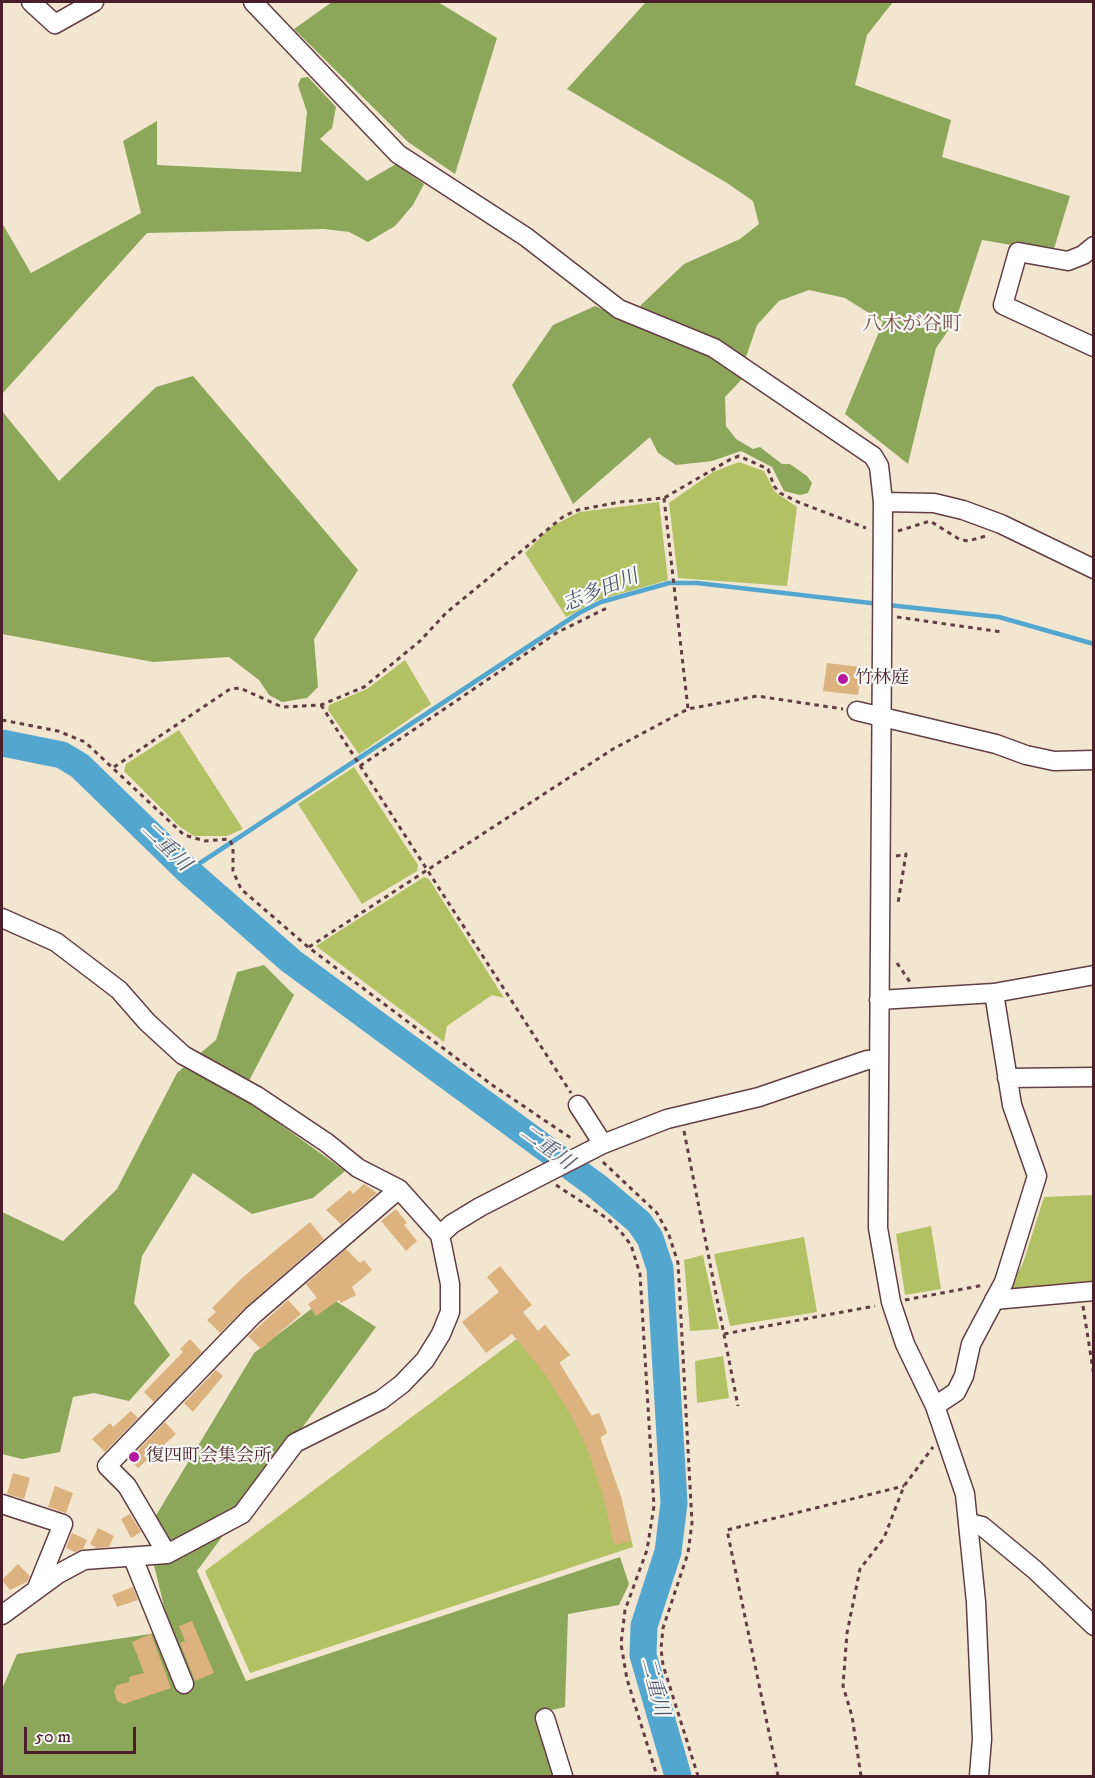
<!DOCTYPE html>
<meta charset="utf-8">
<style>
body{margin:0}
#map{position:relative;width:1095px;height:1778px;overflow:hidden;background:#f2e6d1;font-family:"IM FELL DW Pica",serif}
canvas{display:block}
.frame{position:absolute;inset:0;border:3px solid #4a1f2b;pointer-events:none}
.scale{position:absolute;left:24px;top:1727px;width:112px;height:27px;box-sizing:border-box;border:3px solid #4a1f2b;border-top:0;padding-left:8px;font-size:18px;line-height:21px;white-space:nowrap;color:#4a1f2b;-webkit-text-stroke:4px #f6f6f2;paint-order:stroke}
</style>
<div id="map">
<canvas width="1095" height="1778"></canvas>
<div class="frame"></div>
<div class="scale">50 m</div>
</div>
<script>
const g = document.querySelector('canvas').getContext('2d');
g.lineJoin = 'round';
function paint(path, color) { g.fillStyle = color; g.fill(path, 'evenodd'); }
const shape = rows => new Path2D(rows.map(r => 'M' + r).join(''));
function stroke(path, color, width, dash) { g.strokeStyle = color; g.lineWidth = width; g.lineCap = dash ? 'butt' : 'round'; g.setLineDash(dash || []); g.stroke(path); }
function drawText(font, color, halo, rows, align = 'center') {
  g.font = font + ' "IM FELL DW Pica","Noto Serif JP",serif'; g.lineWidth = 4.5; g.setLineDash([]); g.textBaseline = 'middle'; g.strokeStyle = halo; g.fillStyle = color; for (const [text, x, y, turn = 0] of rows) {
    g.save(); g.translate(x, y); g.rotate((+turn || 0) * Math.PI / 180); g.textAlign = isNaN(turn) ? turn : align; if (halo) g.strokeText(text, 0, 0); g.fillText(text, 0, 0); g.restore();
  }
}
paint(shape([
 [739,462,764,471,775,492,797,507,787,586,678,578,669,503,713,472],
 [659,502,668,580,598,600,566,617,525,553,551,527,579,512],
 [405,660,431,704,359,754,328,710,329,705,367,689],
 [179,730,243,829,227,836,194,836,179,826,124,771,126,764],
 [354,767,418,865,417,871,362,904,298,804],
 [424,877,429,879,504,998,492,995,447,1026,444,1042,316,946],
 [1093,1195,1093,1284,1007,1293,1023,1263,1044,1197],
 [931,1226,941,1289,905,1295,896,1234],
 [804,1237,817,1312,730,1326,714,1254],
 [703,1255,719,1329,690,1331,684,1260],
 [545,1325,570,1355,559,1363,591,1416,599,1413,607,1433,600,1438,621,1497,633,1547,250,1673,205,1571,522,1335,527,1340],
 [723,1356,729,1398,697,1403,695,1361]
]), '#b1c164');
paint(shape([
 [332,2,438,2,497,38,455,174,408,142,294,29],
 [646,2,893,2,867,35,855,85,951,120,942,157,1070,196,1053,252,982,240,956,319,936,348,908,464,845,414,883,322,845,298,809,290,779,301,757,325,746,357,640,306,684,264,740,239,759,224,753,201,727,183,567,89],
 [308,77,336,107,332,128,320,139,367,181,396,164,424,184,413,205,395,226,368,242,349,232,324,229,147,233,2,394,2,223,31,273,141,213,123,141,157,121,157,165,301,172,307,112,298,85,301,78],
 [595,306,718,360,743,378,725,397,726,426,736,439,753,449,760,447,782,464,790,464,807,476,812,483,808,493,800,495,784,491,772,467,741,451,712,461,676,465,658,453,650,437,573,504,512,385,553,325],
 [193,376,358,570,314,639,318,687,307,698,282,702,269,695,259,680,229,657,153,662,2,634,2,411,59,481,156,387],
 [264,965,294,995,241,1096,345,1171,313,1198,252,1214,193,1173,142,1256,134,1303,170,1355,129,1401,94,1393,73,1397,60,1452,22,1459,2,1454,2,1212,63,1241,117,1189,177,1073,216,1040,237,972],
 [328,1296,376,1327,197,1571,246,1681,620,1557,629,1584,619,1605,568,1614,565,1707,538,1713,559,1776,2,1776,2,1689,17,1654,170,1631,146,1532,254,1353]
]), '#8ca75a');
stroke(shape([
 [888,605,999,617,1094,644],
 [188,871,579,613,601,602,669,583,697,583,879,604]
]), '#53a6ce', 4.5);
stroke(shape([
 [2,743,62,755,80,766,188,871,291,961,598,1187,639,1222,650,1238,660,1268,674,1503,668,1552,644,1626,643,1655,678,1776]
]), '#53a6ce', 27);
paint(shape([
 [827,663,862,667,858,695,823,691],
 [364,1184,377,1193,341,1224,326,1210,350,1190,353,1194],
 [396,1209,407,1223,404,1225,417,1241,406,1251,381,1221],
 [310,1222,324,1239,246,1307,220,1333,207,1320,216,1312,212,1308,243,1277],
 [346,1249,360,1263,364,1260,372,1270,352,1287,356,1295,341,1303,339,1300,316,1316,308,1304,317,1298,306,1284],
 [500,1266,532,1305,523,1312,538,1331,545,1325,570,1355,559,1362,592,1416,599,1413,607,1433,600,1437,621,1497,631,1541,614,1545,604,1499,589,1453,569,1412,544,1373,512,1334,486,1353,462,1322,499,1292,487,1277],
 [288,1300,301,1314,261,1349,248,1336],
 [190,1339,202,1352,154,1402,144,1392,183,1352,180,1349],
 [216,1370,223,1376,193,1412,184,1403],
 [131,1411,138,1418,105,1452,92,1439,110,1423,113,1427],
 [165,1422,176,1434,138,1468,130,1459],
 [13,1473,30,1478,24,1499,7,1494],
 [55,1486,73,1493,66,1513,48,1507],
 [130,1514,141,1532,131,1538,121,1519],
 [98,1528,114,1536,109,1547,97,1548,90,1544],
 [72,1533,87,1540,83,1549,75,1552,66,1548],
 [18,1564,30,1576,27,1582,10,1590,2,1580],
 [133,1587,138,1600,117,1607,112,1595],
 [192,1621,214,1673,195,1681,180,1643,185,1641,179,1626],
 [151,1634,171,1688,124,1704,117,1701,114,1691,117,1685,129,1682,129,1677,144,1673,132,1642]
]), '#dcb37e');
const minor = shape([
 [31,2,55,24,94,2],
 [253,2,398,154,526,237,619,309,714,348,873,456,879,466,883,502],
 [1094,246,1083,255,1068,261,1018,252,1003,305,1094,347],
 [857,711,996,744,1026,755,1054,761,1094,760],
 [2,918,56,942,119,990,147,1022,183,1055,257,1096,327,1143,358,1168,399,1189,440,1235,450,1284,450,1312,441,1334,425,1360,402,1384,381,1400,295,1443,242,1514,167,1554,84,1560,58,1574,2,1615],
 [879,1000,994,993,1094,975],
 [1007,1078,1094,1077],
 [578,1105,603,1144],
 [440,1235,452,1224,480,1207,603,1144,667,1119,759,1097,867,1060,878,1060],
 [994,1300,1094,1291],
 [935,1406,956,1392,964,1376,971,1344,1004,1282,1037,1176,1012,1105,994,993],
 [2,1504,63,1524,37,1588],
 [969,1523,982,1526,1035,1570,1094,1626],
 [167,1554,127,1486,107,1466,253,1315,399,1189],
 [133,1558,184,1684],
 [545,1718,563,1776],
 [979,1776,982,1739,976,1602,965,1494,935,1406,905,1344,891,1302,878,1228,883,502,934,503,963,510,1001,524,1094,569]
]);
stroke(minor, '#633d44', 21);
stroke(shape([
 [664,498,688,709],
 [898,531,930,521,959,539,968,541,986,536],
 [897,617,1002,632],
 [321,705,571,1093],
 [2,720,58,731,85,742,184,835,205,841,229,839,233,846,233,871,241,889,308,947,495,1087,574,1140],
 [360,766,558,632,607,608],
 [114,767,230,689,240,688,282,707,321,705,364,687,420,641,446,613,564,516,578,510,620,502,664,498,731,459,739,456,768,469,774,486,780,493,798,502,866,528],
 [896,856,906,854,898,903],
 [309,947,613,749,688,709,757,696,843,709],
 [897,963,910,982],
 [684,1131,738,1406],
 [603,1162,657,1213,669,1235,678,1263,692,1523,688,1553,663,1628,661,1649,663,1665,698,1776],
 [556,1185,608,1219,621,1232,631,1245,640,1274,654,1506,647,1550,625,1610,621,1644,627,1679,657,1776],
 [905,1300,984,1285],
 [1083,1306,1094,1376],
 [724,1334,875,1306],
 [778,1776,727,1530,904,1486],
 [861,1776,852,1716,843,1686,847,1633,860,1569,884,1538,904,1486,933,1447]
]), '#633d44', 3, [4.5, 4.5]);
stroke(minor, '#fff', 18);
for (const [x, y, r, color] of [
 [843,679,6,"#b5179e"],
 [134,1457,6,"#b5179e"]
]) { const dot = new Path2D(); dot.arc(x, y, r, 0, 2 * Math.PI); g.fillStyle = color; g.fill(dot); stroke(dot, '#f6f6f2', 2); }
drawText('18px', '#4a1f2b', '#f6f6f2', [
 ["竹林庭",855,679],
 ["復四町会集会所",146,1457]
], 'left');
drawText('20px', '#7d5348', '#f6f6f2', [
 ["八木が谷町",912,326]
]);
drawText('italic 20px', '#4e556c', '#f6f6f2', [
 ["志多田川",601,592,-22],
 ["二重川",165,848,44],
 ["二重川",546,1149,36],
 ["二重川",653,1687,75]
]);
</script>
